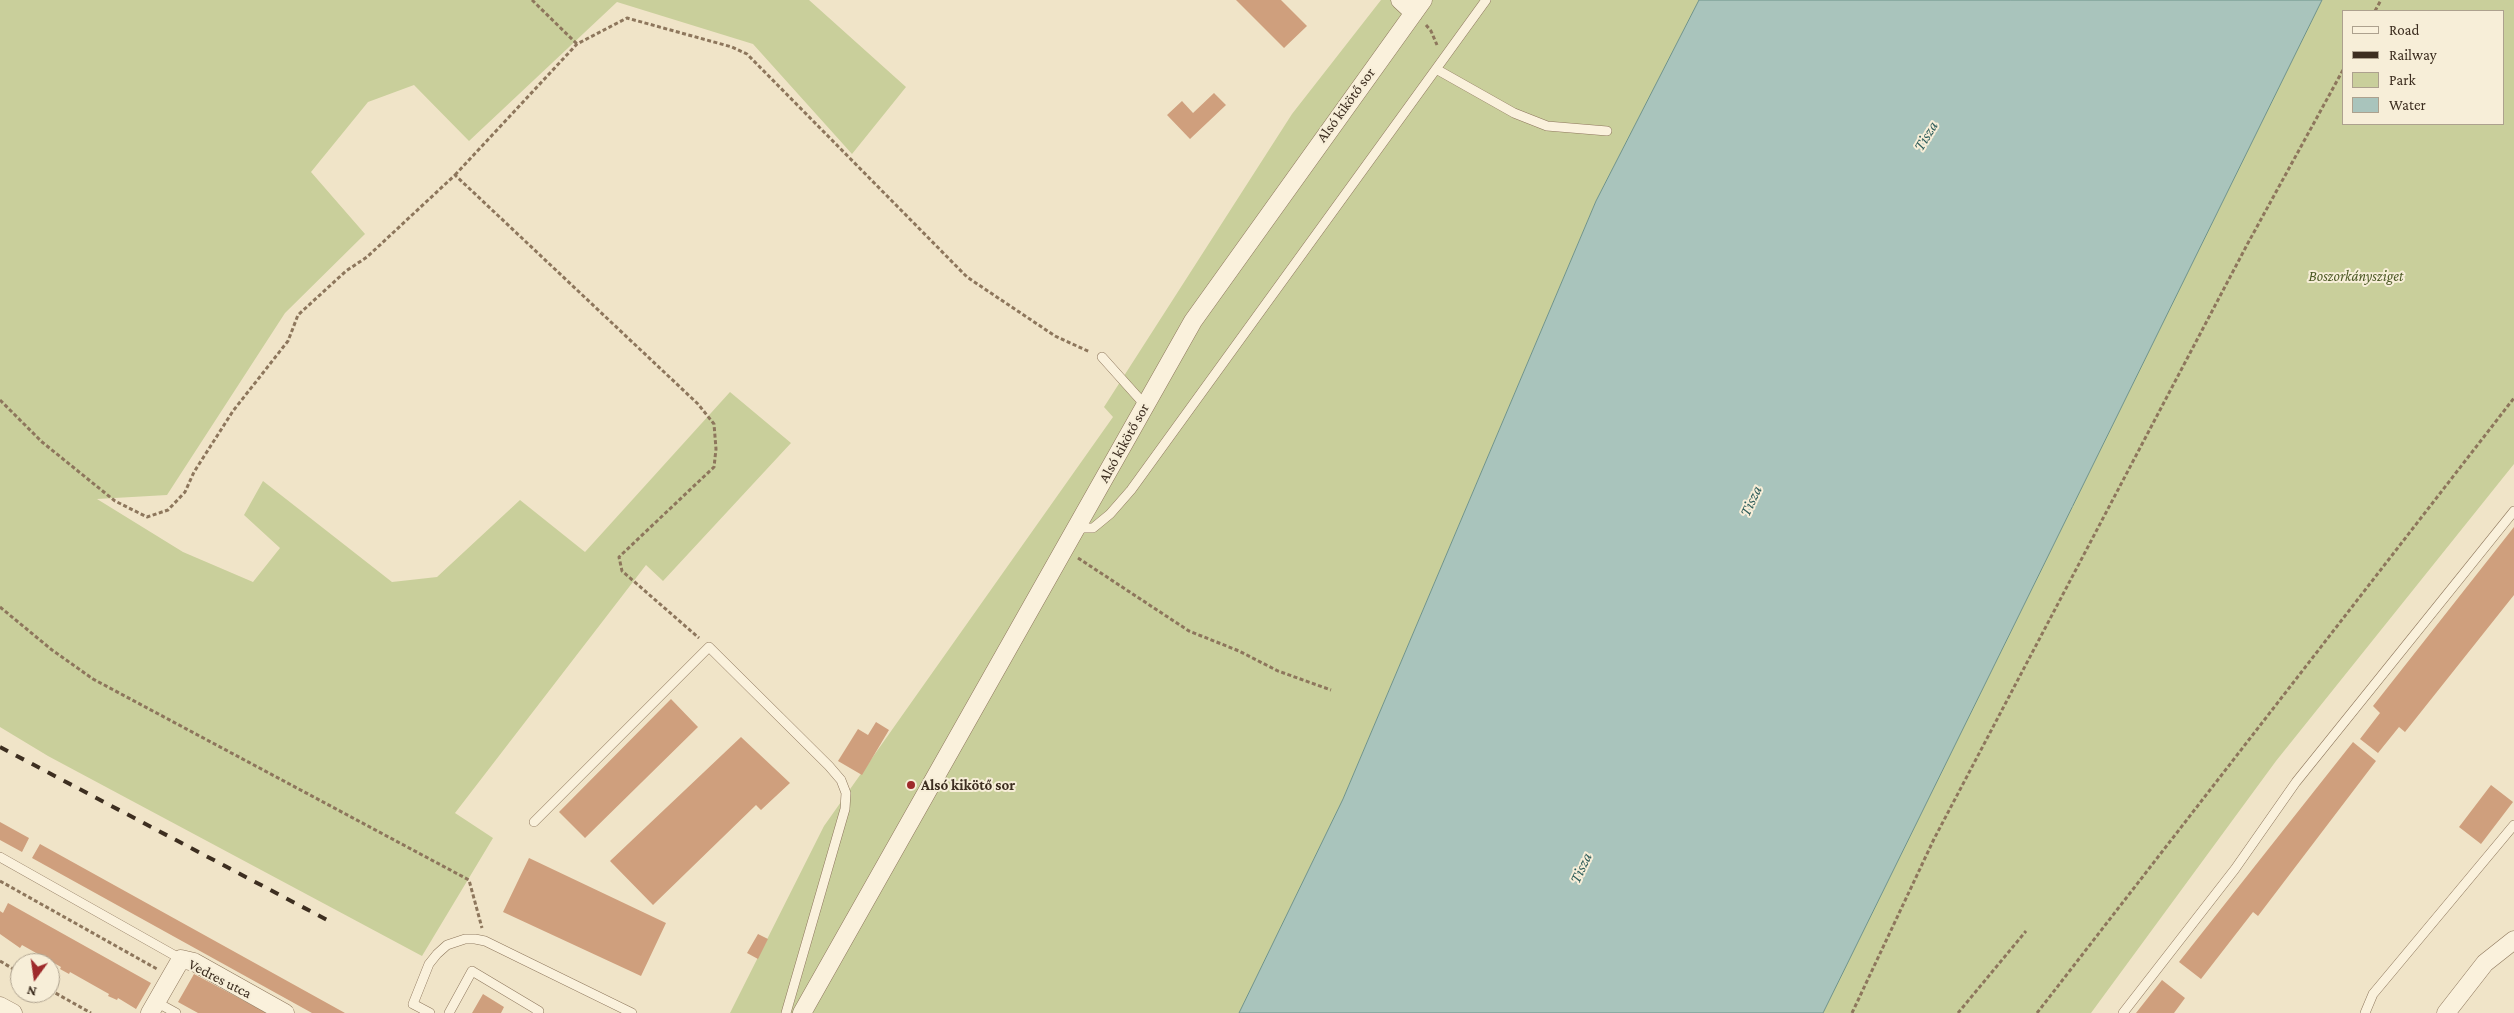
<!DOCTYPE html>
<meta charset="utf-8">
<style>
body{margin:0}
#map{position:relative;width:2514px;height:1013px;overflow:hidden;background:#f0e4c8;font-family:"Crimson Pro",serif}
canvas{display:block}
.legend{position:absolute;left:2342px;top:10px;width:162px;height:115px;box-sizing:border-box;background:#f7eed8;border:1px solid #ada18e;margin:0;padding:6px 9px;list-style:none;font-size:15px;color:#3d2e20}
.legend li{display:flex;align-items:center;gap:10px;height:25px}
.legend b{width:25px;border:1px solid #ada18e}
.north{position:absolute;left:10px;top:953px;width:50px;height:50px;box-sizing:border-box;background:#f7eed8;border:1px solid #ada18e;border-radius:50%;rotate:194deg;font-size:14px;font-weight:700;line-height:20px;text-align:center;color:#3d2e20}
.north::after{content:'';display:block;margin:auto;width:18px;height:22px;background:#9e2a2b;clip-path:polygon(50% 0,100% 100%,50% 72%,0 100%)}
</style>
<div id="map">
<canvas width="2514" height="1013"></canvas>
<ul class="legend">
<li><b style="height:6px;background:#faf1dc"></b>Road</li>
<li><b style="height:6px;background:#3d2e20"></b>Railway</li>
<li><b style="height:14px;background:#c9cf9b"></b>Park</li>
<li><b style="height:14px;background:#a9c4bc"></b>Water</li>
</ul>
<div class="north">N</div>
</div>
<script>
const g = document.querySelector('canvas').getContext('2d');
g.lineJoin = 'round';
function paint(path, color) { g.fillStyle = color; g.fill(path, 'evenodd'); }
const shape = rows => new Path2D(rows.map(r => 'M' + r).join(''));
function stroke(path, color, width, dash) { g.strokeStyle = color; g.lineWidth = width; g.lineCap = dash ? 'butt' : 'round'; g.setLineDash(dash || []); g.stroke(path); }
function drawText(font, color, halo, rows, align = 'center') {
  g.font = font + ' "Crimson Pro",serif'; g.lineWidth = 4; g.setLineDash([]); g.textBaseline = 'middle'; g.strokeStyle = halo; g.fillStyle = color; for (const [text, x, y, turn = 0] of rows) {
    g.save(); g.translate(x, y); g.rotate((+turn || 0) * Math.PI / 180); g.textAlign = isNaN(turn) ? turn : align; if (halo) g.strokeText(text, 0, 0); g.fillText(text, 0, 0); g.restore();
  }
}
paint(shape([
 [0,0,809,0,906,87,852,154,753,44,617,2,469,141,414,85,368,102,311,172,365,234,285,313,167,495,97,499,183,552,253,582,280,548,244,515,263,481,392,582,437,577,520,500,585,552,730,392,791,443,663,581,646,565,455,813,493,838,422,956,48,756,0,727],
 [1381,0,1699,0,1596,201,1343,799,1239,1013,730,1013,824,826,1113,417,1104,407,1292,114],
 [2322,0,2514,0,2514,464,2276,761,2091,1013,1823,1013],
 [2343,11,2503,11,2503,124,2343,124]
]), '#c9cf9b');
const water = shape([
 [1699,0,2322,0,1823,1013,1239,1013,1343,799,1596,201,1699,0]
]);
paint(water, '#a9c4bc');
stroke(water, '#6f938a', 1);
paint(shape([
 [1236,0,1281,0,1307,26,1284,48],
 [1214,93,1226,105,1190,139,1167,115,1182,101,1193,113],
 [2514,527,2514,595,2405,732,2399,727,2378,753,2360,739,2380,713,2373,706],
 [671,699,698,727,585,838,559,812],
 [876,722,889,730,862,775,838,761,858,729,868,735],
 [741,737,790,783,761,810,756,805,653,905,610,861],
 [2353,742,2376,761,2258,916,2253,912,2201,979,2179,962],
 [2491,785,2513,802,2481,844,2459,827],
 [0,822,29,838,22,852,0,840],
 [40,844,345,1013,312,1013,32,858],
 [529,858,666,923,641,976,503,912],
 [8,903,151,983,136,1009,118,998,117,1000,108,996,109,994,70,972,69,974,60,969,61,967,22,945,20,948,0,934,0,911,3,913],
 [758,934,768,939,758,959,747,953],
 [194,974,267,1013,198,1013,178,1002],
 [2162,980,2185,998,2174,1013,2136,1013],
 [483,994,504,1007,501,1013,472,1013]
]), '#cf9f7d');
const lane = shape([
 [1436,69,1514,113,1547,126,1607,131],
 [1102,357,1145,405],
 [1077,528,1093,528,1110,514,1131,490,1486,0],
 [534,822,709,647,829,766,841,780,846,793,845,809,786,1013],
 [0,857,181,959],
 [156,1002,176,1013],
 [430,1013,413,1004,429,964,437,954,447,945,465,939,475,939,485,941,632,1013],
 [449,1013,472,971,539,1011,537,1013],
 [2123,1013,2235,869,2296,782,2514,511],
 [2365,1013,2373,994,2514,825]
]);
const street = shape([
 [1400,0,1414,13],
 [0,1006,13,1013],
 [150,1013,181,959,194,962,285,1013],
 [802,1013,1193,321,1423,0],
 [2446,1013,2485,963,2514,940]
]);
stroke(lane, '#8d765c', 10);
stroke(street, '#8d765c', 19);
stroke(shape([
 [532,0,577,44],
 [2375,11,2381,0],
 [1426,25,1431,31,1437,45],
 [455,175,577,44,627,18,732,47,747,54,967,277,1055,336,1090,352],
 [0,400,42,442,115,501,147,517,168,510,185,492,194,472,233,411,288,341,298,315,346,271,367,257,455,175,698,404,714,424,716,449,714,467,619,557,622,571,699,638],
 [1078,558,1189,631,1239,651,1278,671,1331,690],
 [0,607,52,650,93,679,469,880,482,928],
 [0,881,157,969],
 [0,961,20,973],
 [50,990,91,1013],
 [1852,1013,1934,839,2248,243,2343,70],
 [1958,1013,2026,931],
 [2037,1013,2514,398]
]), '#8d765c', 3, [4, 2.5]);
stroke(lane, '#faf1dc', 9);
stroke(street, '#faf1dc', 18);
stroke(shape([
 [0,747,329,921]
]), '#3d2e20', 4, [9, 9]);
for (const [x, y, r, color] of [
 [911,785,5,"#9e2a2b"]
]) { const dot = new Path2D(); dot.arc(x, y, r, 0, 2 * Math.PI); g.fillStyle = color; g.fill(dot); stroke(dot, '#f7eed8', 2); }
drawText('15px', '#3d2e20', '#f7eed8', [
 ["Alsó kikötő sor",1346,105,-54],
 ["Alsó kikötő sor",1124,443,-61],
 ["Vedres utca",220,979,27]
]);
drawText('italic 15px', '#4d5a26', '#f7eed8', [
 ["Boszorkánysziget",2356,276]
]);
drawText('bold 15px', '#3d2e20', '#f7eed8', [
 ["Alsó kikötő sor",921,785]
], 'left');
drawText('italic 16px', '#2f5d5a', '#f7eed8', [
 ["Tisza",1926,136,-59],
 ["Tisza",1751,501,-65],
 ["Tisza",1581,868,-65]
]);
</script>
